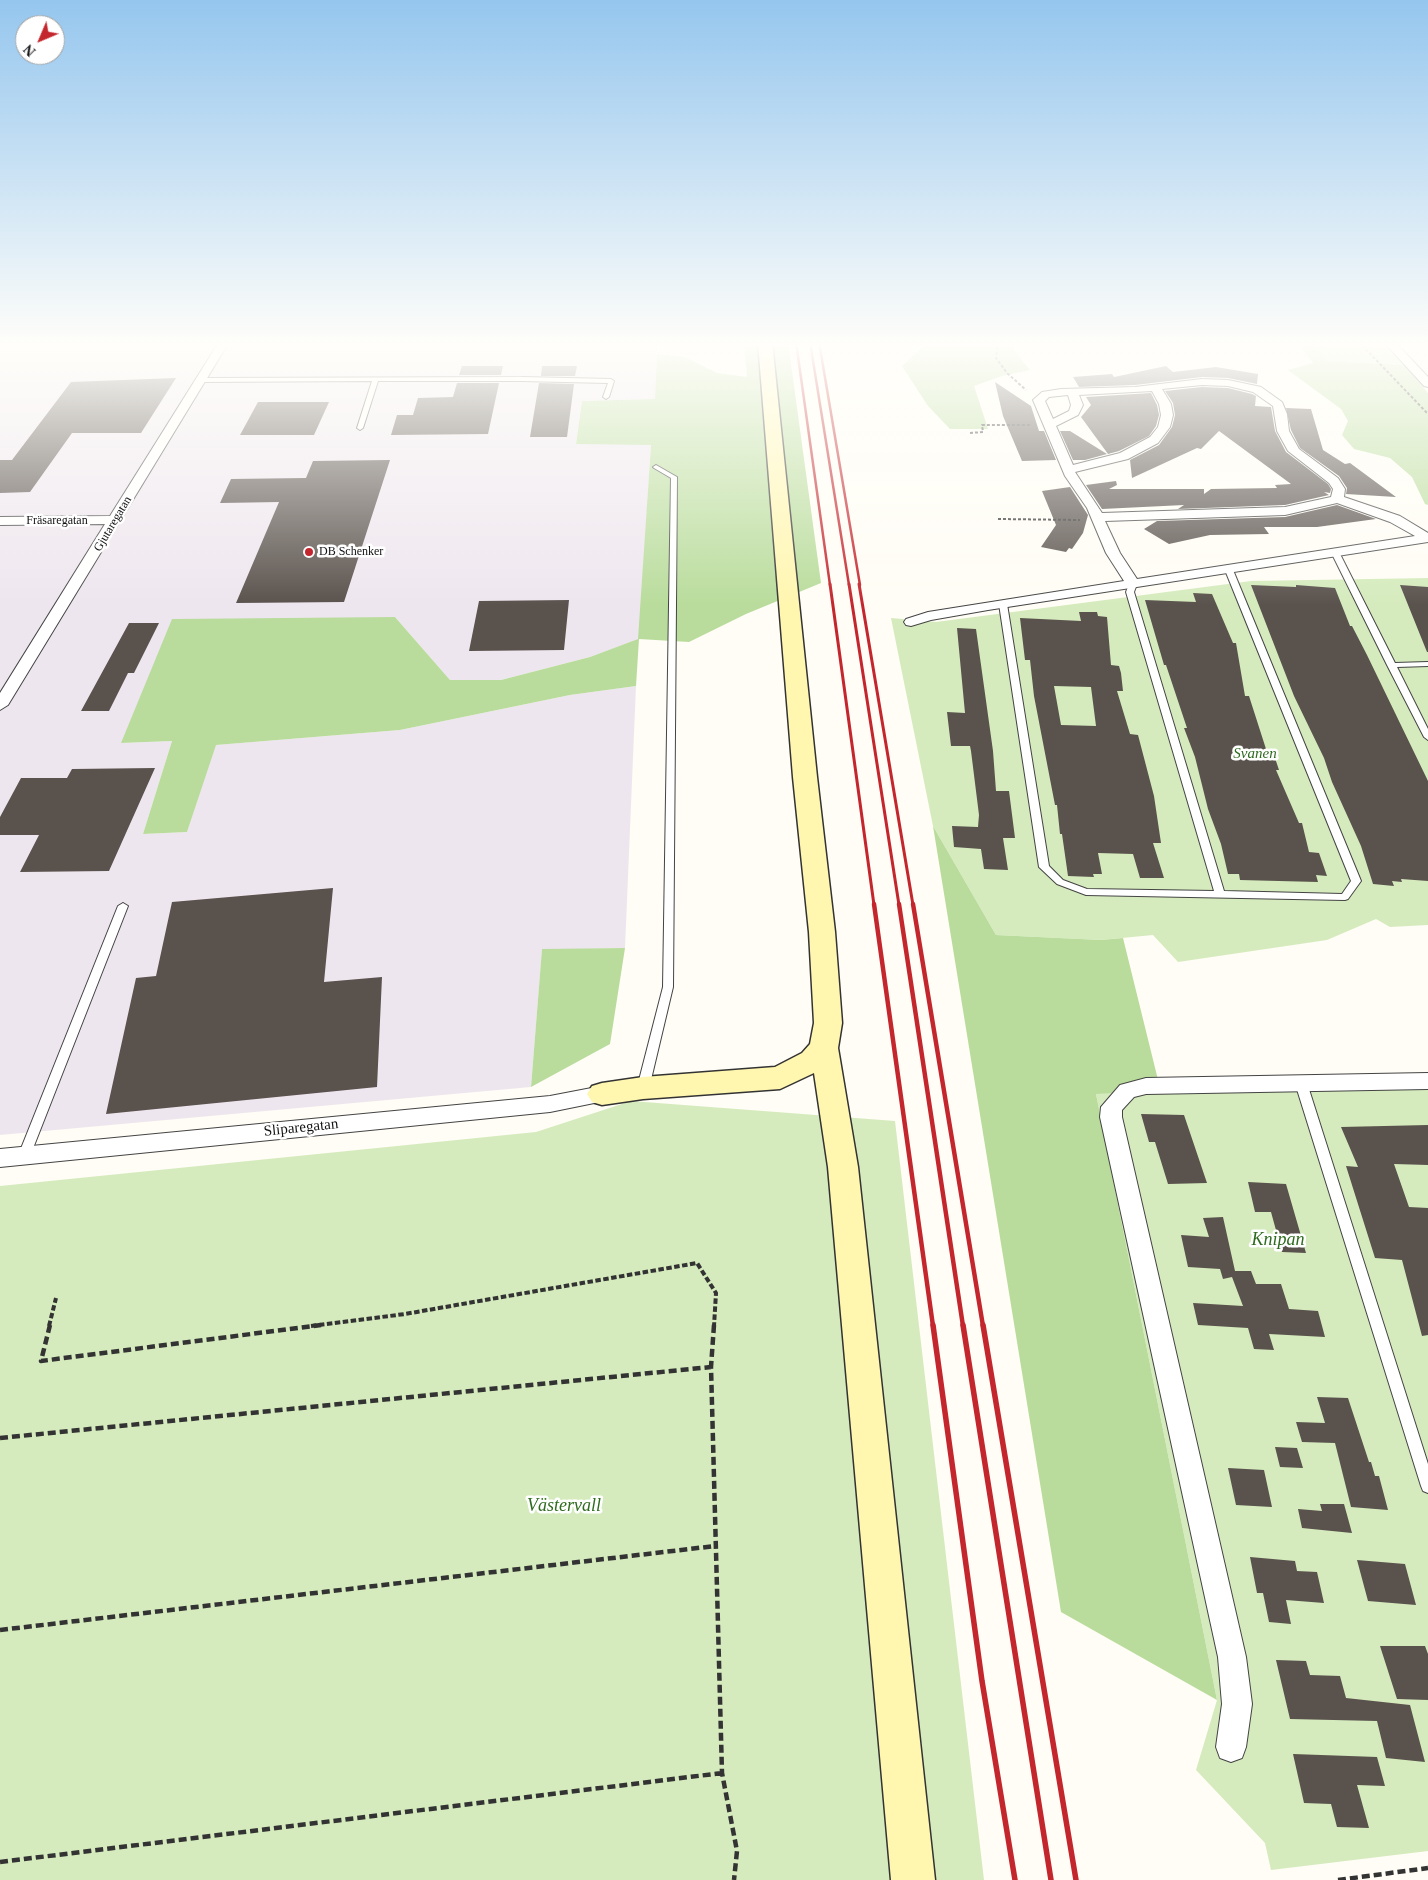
<!DOCTYPE html>
<meta charset="utf-8">
<style>
body{margin:0}
#map{position:relative;width:1428px;height:1880px;overflow:hidden;background:#fffdf5;font-family:"Times New Roman",serif}
canvas{display:block}
.north{position:absolute;left:15px;top:15px;width:50px;height:50px;box-sizing:border-box;background:#fff;border:1px solid #a0a0a0;border-radius:50%;rotate:225deg;font-size:14px;font-weight:700;line-height:20px;text-align:center;color:#111}
.north::after{content:'';display:block;margin:auto;width:18px;height:22px;background:#c4262e;clip-path:polygon(50% 0,100% 100%,50% 72%,0 100%)}
</style>
<div id="map">
<canvas width="1428" height="1880"></canvas>
<div class="north">N</div>
</div>
<script>
const g = document.querySelector('canvas').getContext('2d');
g.lineJoin = 'round';
function paint(path, color) { g.fillStyle = color; g.fill(path, 'evenodd'); }
const shape = rows => new Path2D(rows.map(r => 'M' + r).join(''));
function stroke(path, color, width, dash) { g.strokeStyle = color; g.lineWidth = width; g.lineCap = dash ? 'butt' : 'round'; g.setLineDash(dash || []); g.stroke(path); }
function drawText(font, color, halo, rows, align = 'center') {
  g.font = font + ' "Times New Roman",serif'; g.lineWidth = 5; g.setLineDash([]); g.textBaseline = 'middle'; g.strokeStyle = halo; g.fillStyle = color; for (const [text, x, y, turn = 0] of rows) {
    g.save(); g.translate(x, y); g.rotate((+turn || 0) * Math.PI / 180); g.textAlign = isNaN(turn) ? turn : align; if (halo) g.strokeText(text, 0, 0); g.fillText(text, 0, 0); g.restore();
  }
}
paint(shape([
 [0,342,657,342,656,399,582,401,576,443,651,444,639,639,590,657,501,680,450,680,395,617,121,743,172,741,143,834,187,832,215,745,400,730,570,695,636,686,625,948,542,950,531,1087,0,1135]
]), '#eee6ef');
paint(shape([
 [1316,342,1382,342,1404,365,1327,361],
 [1428,578,1428,925,1390,927,1376,919,1327,940,1178,962,1153,935,1101,940,996,935,933,826,891,618,936,622,1251,581],
 [1428,1084,1428,1851,1271,1870,1265,1843,1196,1770,1217,1700,1096,1094],
 [631,1101,895,1121,984,1880,0,1880,0,1186,536,1132]
]), '#d5ebbd');
paint(shape([
 [744,342,788,342,821,583,746,614,689,642,639,639,636,686,570,695,400,730,216,745,187,832,143,834,172,741,121,743,172,619,395,617,450,680,501,680,590,657,638,639,651,445,576,444,582,401,655,399,657,354,685,357,717,373,747,377],
 [928,342,1011,342,1016,353,1030,370,1002,376,974,386,988,429,950,429,928,406,902,366],
 [1297,342,1316,342,1327,361,1404,365,1428,393,1428,505,1425,504,1412,477,1390,458,1354,449,1342,435,1348,421,1341,409,1288,370,1313,363],
 [933,826,996,935,1101,940,1123,938,1161,1092,1096,1094,1217,1700,1061,1612],
 [625,948,610,1044,531,1087,542,949]
]), '#b9dc9c');
paint(shape([
 [462,366,503,366,501,375,459,375],
 [542,366,577,366,575,376,541,376],
 [1166,366,1173,372,1216,367,1258,374,1257,384,1228,378,1202,377,1135,385,1079,387,1073,377,1112,374,1114,377],
 [176,378,141,433,72,433,30,492,0,493,0,460,12,460,71,382],
 [995,382,1031,406,1039,431,1044,431,1056,460,1022,461,1003,416],
 [457,383,499,383,488,434,391,435,397,415,413,415,418,398,453,397],
 [539,383,574,384,567,437,530,437],
 [1202,387,1228,388,1252,394,1256,396,1255,406,1271,407,1275,431,1286,452,1328,484,1331,489,1330,493,1324,492,1329,495,1285,505,1178,509,1184,505,1102,509,1086,485,1116,481,1117,485,1109,489,1204,489,1204,494,1211,489,1277,488,1275,485,1291,484,1219,431,1201,449,1197,448,1132,478,1130,460,1159,445,1172,427,1175,415,1173,403,1165,391],
 [1151,393,1157,405,1159,415,1156,426,1149,436,1119,451,1108,454,1081,417,1091,405,1086,397],
 [258,402,329,402,314,435,240,435],
 [1286,408,1311,409,1323,450,1345,464,1350,463,1396,497,1346,494,1347,488,1339,476,1300,448,1291,430],
 [1060,431,1070,431,1107,454,1085,460,1073,460],
 [390,460,344,602,236,603,279,502,220,503,231,479,306,478,313,461],
 [1070,487,1088,515,1083,533,1072,549,1069,548,1066,552,1041,547,1056,525,1042,491],
 [1337,505,1376,519,1317,527,1264,527,1269,534,1210,535,1169,544,1144,529,1157,521,1285,517],
 [1251,585,1296,587,1296,585,1335,588,1350,626,1352,626,1367,655,1428,781,1428,881,1401,879,1402,882,1392,881,1394,886,1373,884,1361,846,1332,782,1324,758,1294,696],
 [1400,585,1428,587,1428,652,1427,652],
 [1193,593,1212,594,1233,643,1236,643,1245,696,1249,696,1266,749,1272,749,1279,770,1276,770,1299,823,1302,823,1309,852,1319,853,1327,876,1316,875,1318,882,1240,880,1239,874,1228,874,1221,844,1208,809,1195,757,1184,728,1187,728,1166,665,1164,665,1145,600,1196,602],
 [569,600,564,650,469,651,479,601],
 [1079,612,1097,612,1098,616,1107,617,1111,665,1119,666,1121,673,1123,691,1117,691,1130,734,1138,735,1154,796,1161,843,1153,843,1164,878,1140,878,1133,854,1098,853,1102,874,1093,874,1094,877,1068,876,1062,834,1060,834,1057,805,1055,805,1034,696,1030,660,1025,660,1020,618,1081,621],
 [1054,686,1091,687,1096,726,1061,725],
 [129,623,159,623,134,673,128,673,109,711,81,711],
 [957,628,976,629,993,751,996,791,1009,791,1015,838,1003,838,1008,870,984,869,981,849,954,847,952,826,978,827,979,815,971,751,970,746,951,746,947,712,965,713],
 [155,768,109,871,20,872,39,835,0,835,0,817,21,778,67,778,72,769],
 [333,888,324,982,382,977,377,1087,106,1114,136,978,156,976,172,902],
 [1141,1114,1184,1115,1207,1183,1168,1184,1155,1142,1149,1142],
 [1428,1125,1428,1165,1394,1164,1409,1207,1428,1208,1428,1335,1422,1336,1402,1260,1375,1258,1346,1166,1358,1167,1341,1127],
 [1248,1182,1286,1184,1306,1253,1282,1252,1271,1212,1255,1212],
 [1223,1217,1235,1271,1251,1271,1256,1284,1281,1284,1289,1309,1318,1311,1325,1337,1269,1334,1274,1350,1254,1349,1248,1328,1198,1325,1193,1303,1243,1306,1232,1277,1223,1279,1220,1269,1188,1267,1181,1235,1209,1237,1203,1218],
 [1317,1397,1348,1398,1369,1462,1371,1462,1375,1476,1379,1476,1388,1510,1351,1507,1335,1443,1302,1442,1296,1422,1325,1423],
 [1275,1447,1297,1448,1303,1468,1280,1467],
 [1228,1468,1264,1470,1272,1507,1236,1505],
 [1320,1504,1344,1504,1352,1533,1302,1528,1298,1509,1322,1511],
 [1250,1557,1295,1561,1297,1571,1317,1572,1324,1603,1286,1600,1291,1624,1269,1622,1263,1593,1257,1593],
 [1357,1560,1405,1564,1416,1605,1368,1601],
 [1380,1646,1425,1646,1428,1654,1428,1700,1397,1699],
 [1276,1660,1306,1661,1310,1675,1340,1676,1346,1698,1410,1705,1425,1762,1386,1758,1377,1721,1290,1719],
 [1293,1754,1377,1757,1385,1786,1357,1785,1369,1828,1337,1827,1331,1804,1304,1803]
]), '#5a524d');
const lane = shape([
 [522,377,611,379,614,381,609,397,606,399,603,397,608,383,522,381,378,381,363,428,360,430,357,428,372,381,201,382,198,380,201,378,522,377],
 [656,465,677,477,673,987,649,1088,647,1091,643,1092,639,1091,637,1088,663,987,671,478,654,468,653,467,656,465],
 [1333,552,1340,554,1395,663,1428,662,1428,666,1397,667,1428,729,1428,740,1424,737,1387,665,1332,554,1333,552],
 [1226,568,1233,570,1361,881,1348,899,1345,900,1086,895,1057,884,1039,867,999,604,1003,602,1007,604,1049,866,1063,880,1087,889,1214,891,1126,592,1129,584,1133,582,1137,584,1134,592,1224,891,1342,894,1351,881,1225,570,1226,568],
 [123,903,128,906,30,1156,28,1159,24,1161,20,1159,18,1156,118,906,123,903],
 [1301,1079,1305,1080,1307,1083,1428,1464,1428,1493,1423,1491,1421,1486,1295,1083,1297,1080,1301,1079]
]);
const street = shape([
 [219,342,229,342,8,705,0,710,0,693,105,524,0,525,0,517,110,516,219,342],
 [1384,342,1395,342,1428,377,1428,387,1424,386,1384,342],
 [1202,379,1228,380,1261,387,1282,402,1287,414,1289,431,1299,449,1338,478,1345,489,1344,497,1400,516,1428,533,1428,542,988,610,931,620,911,626,906,625,904,622,906,619,928,612,1124,581,1106,553,1087,508,1065,476,1033,400,1042,392,1061,389,1135,387,1202,379],
 [1202,385,1228,386,1253,392,1273,406,1277,431,1288,451,1329,483,1333,489,1331,497,1285,507,1102,513,1075,472,1128,459,1158,443,1170,427,1173,415,1171,404,1162,389,1202,385],
 [1152,391,1159,404,1161,415,1158,427,1150,437,1120,453,1073,465,1056,426,1078,415,1083,405,1079,395,1152,391],
 [1068,395,1071,405,1069,411,1053,419,1045,401,1049,397,1068,395],
 [1337,503,1390,522,1415,536,1137,579,1120,553,1105,521,1285,515,1337,503],
 [1428,1073,1428,1089,1146,1094,1134,1097,1122,1110,1122,1117,1246,1657,1252,1704,1246,1747,1242,1758,1231,1762,1220,1758,1216,1747,1222,1704,1218,1657,1100,1117,1101,1107,1120,1085,1146,1078,1428,1073],
 [602,1086,609,1088,612,1094,609,1100,550,1112,0,1167,0,1149,550,1096,602,1086]
]);
const secondary = shape([
 [758,342,772,342,817,777,835,932,842,1023,838,1048,858,1167,935,1880,891,1880,828,1167,814,1073,780,1089,643,1099,602,1105,592,1102,587,1094,592,1086,602,1083,643,1077,775,1067,802,1053,810,1044,814,1023,809,932,793,777,758,342]
]);
stroke(lane, '#444', 2);
stroke(street, '#444', 2);
stroke(secondary, '#333', 3);
stroke(shape([
 [998,342,996,358,1007,373,1026,390],
 [1359,342,1428,414],
 [970,433,983,432,982,425,1032,425],
 [998,519,1080,520]
]), '#333', 2, [3, 2]);
stroke(shape([
 [49,1326,56,1298],
 [311,1326,405,1314,697,1263,716,1293,714,1326]
]), '#333', 4, [5.5, 2.5]);
stroke(shape([
 [50,1325,41,1361,321,1325],
 [714,1325,711,1367,722,1773,737,1851,734,1880],
 [0,1438,711,1367],
 [0,1630,715,1546],
 [0,1862,722,1773],
 [1338,1880,1428,1868]
]), '#333', 4.5, [8, 4]);
paint(lane, '#fff');
paint(street, '#fff');
paint(secondary, '#fff6b0');
stroke(shape([
 [796,342,830,585],
 [810,342,849,585],
 [819,342,860,585]
]), '#c4262e', 2.5);
stroke(shape([
 [830,584,874,905],
 [849,584,899,905],
 [859,584,913,905]
]), '#c4262e', 3);
stroke(shape([
 [874,904,933,1326],
 [899,904,963,1326],
 [913,904,983,1326]
]), '#c4262e', 4.5);
stroke(shape([
 [933,1325,982,1681,1015,1880],
 [963,1325,1051,1880],
 [983,1325,1076,1880]
]), '#c4262e', 5.5);
const sky = g.createLinearGradient(0, 0, 0, 605);
sky.addColorStop(0, '#95c6ee');
sky.addColorStop(0.57, '#fffefa');
sky.addColorStop(1, '#fffefa00');
g.fillStyle = sky;
g.fillRect(0, 0, 1428, 605);
for (const [x, y, r, color] of [
 [309,552,5,"#c4262e"]
]) { const dot = new Path2D(); dot.arc(x, y, r, 0, 2 * Math.PI); g.fillStyle = color; g.fill(dot); stroke(dot, '#fff', 2); }
drawText('12px', '#111', '#fff', [
 ["Fräsaregatan",57,521],
 ["Gjutaregatan",113,524,-59]
]);
drawText('12px', '#111', '#fff', [
 ["DB Schenker",319,552]
], 'left');
drawText('italic 15px', '#2f6b1f', '#fff', [
 ["Svanen",1255,754]
]);
drawText('15px', '#111', '#fff', [
 ["Sliparegatan",301,1128,-6]
]);
drawText('italic 18px', '#2f6b1f', '#fff', [
 ["Knipan",1278,1240],
 ["Västervall",564,1506]
]);
</script>
